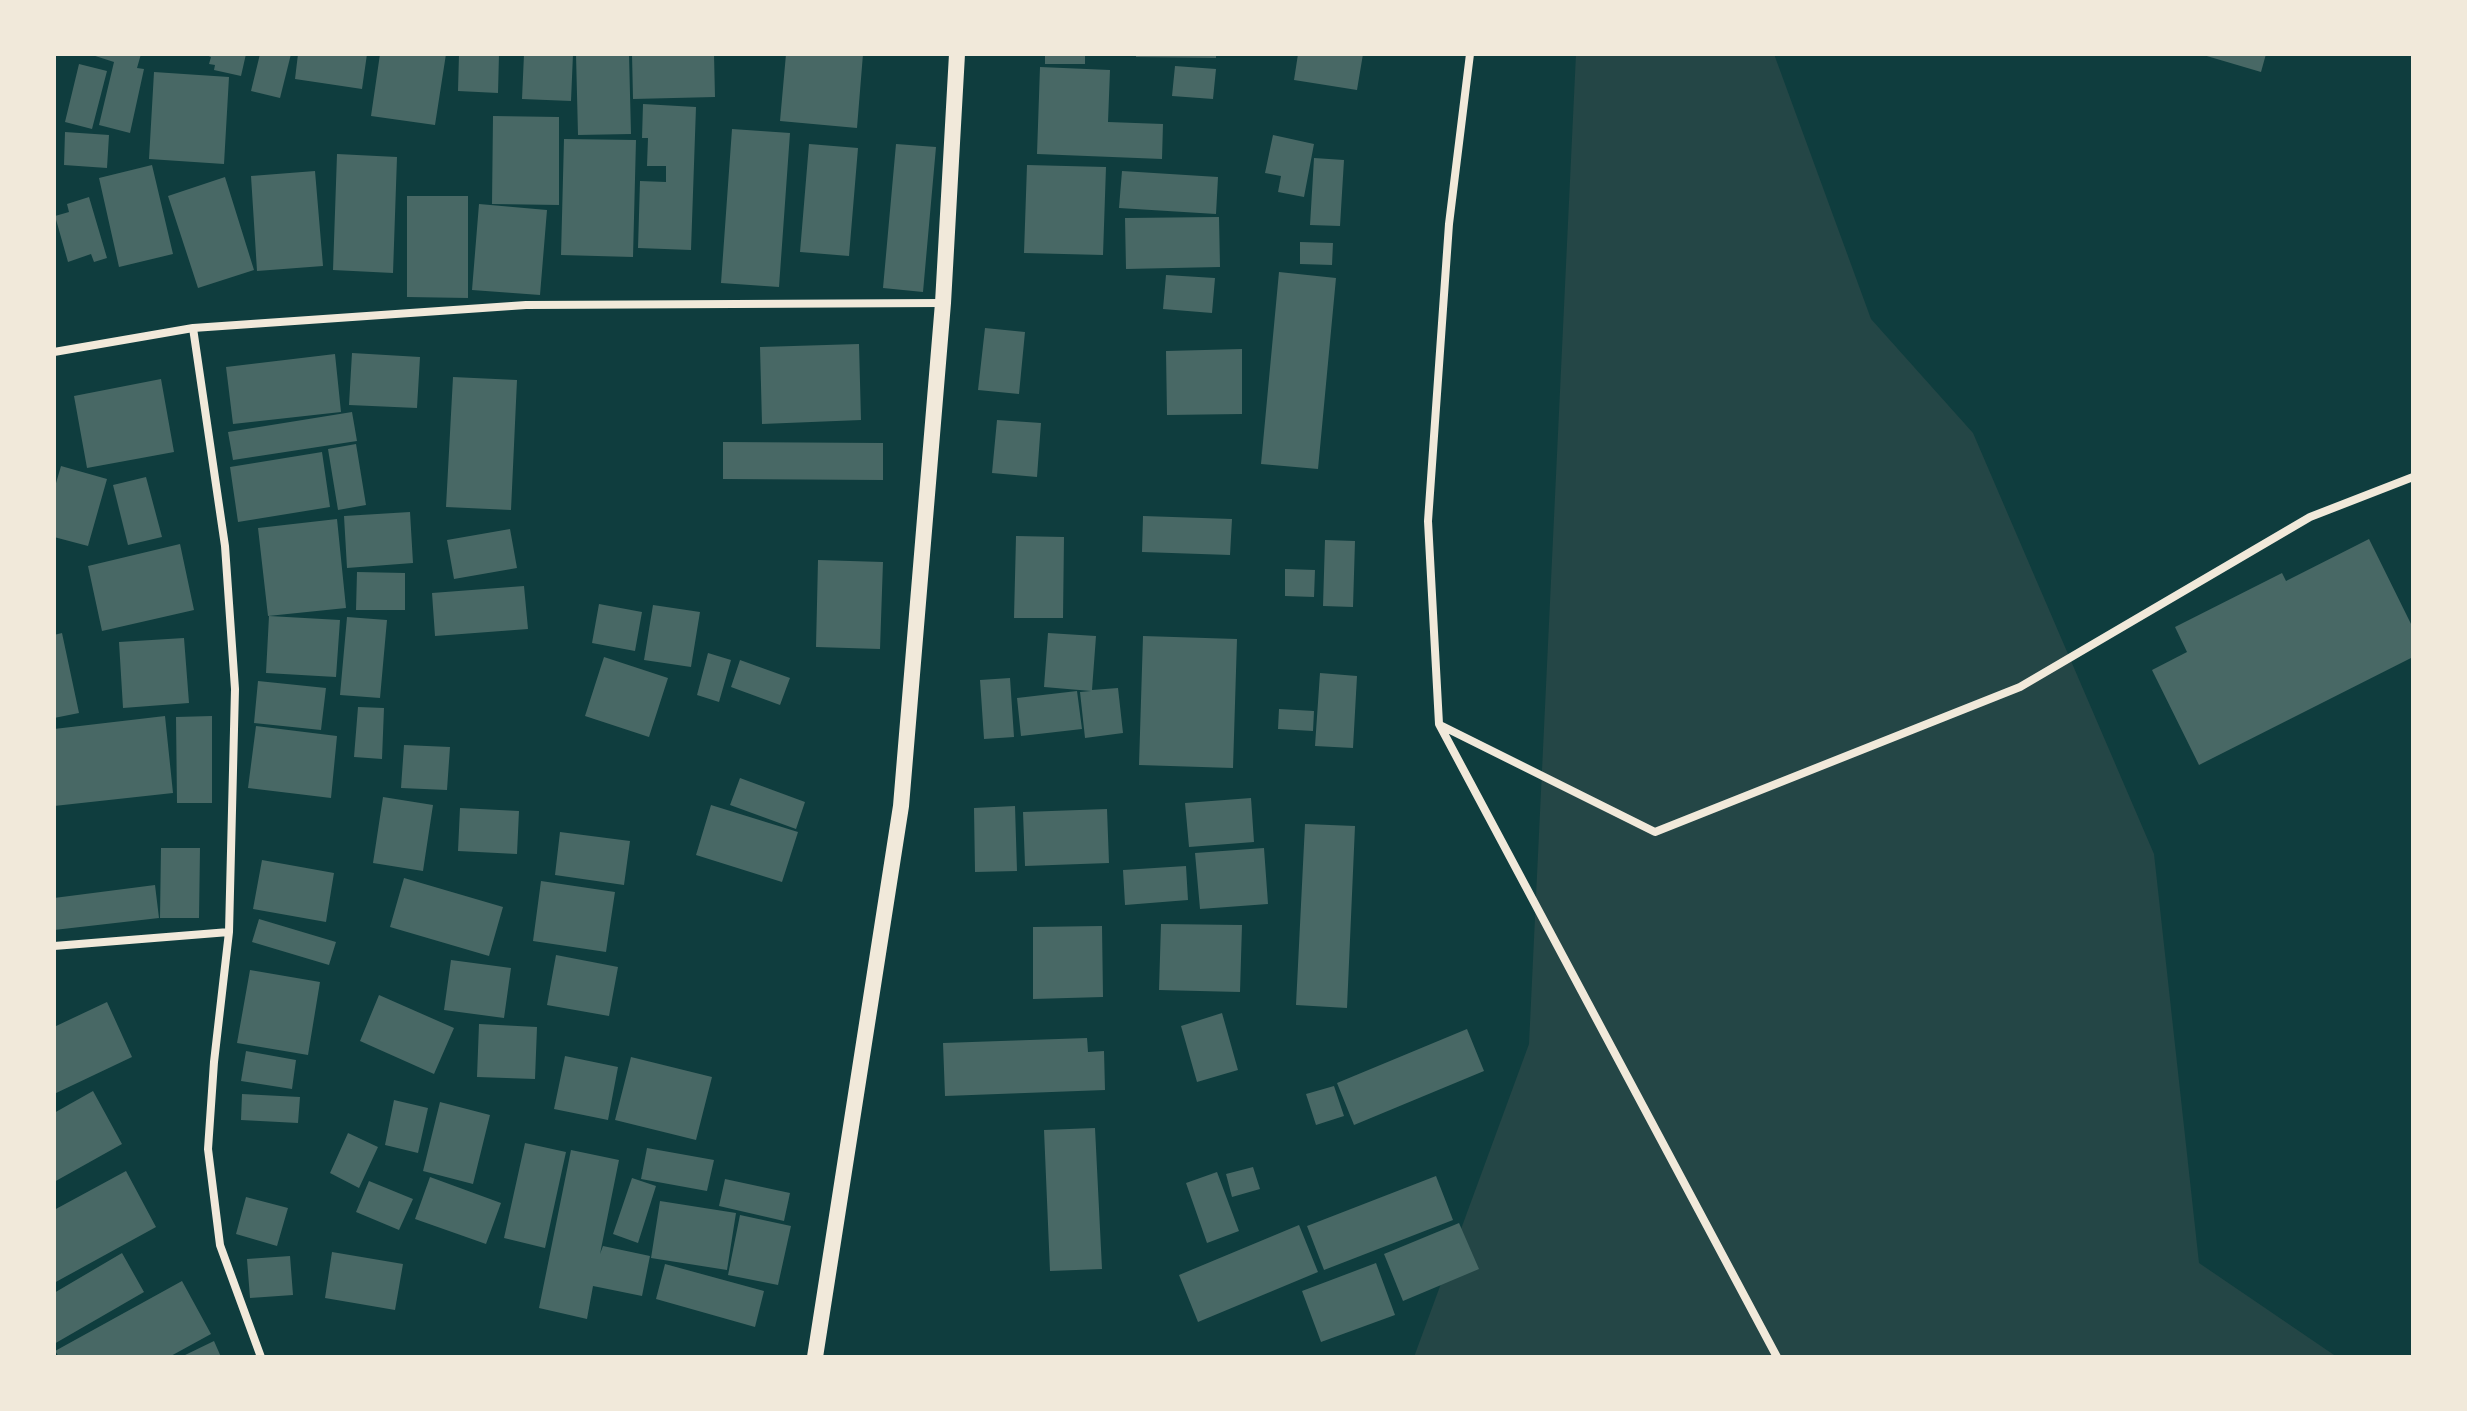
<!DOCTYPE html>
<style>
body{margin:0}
#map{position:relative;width:2467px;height:1411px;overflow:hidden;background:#0f3d3e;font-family:"Asap Condensed",sans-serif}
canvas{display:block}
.frame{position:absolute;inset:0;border:56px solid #f1e9da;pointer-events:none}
</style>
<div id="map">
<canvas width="2467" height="1411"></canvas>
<div class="frame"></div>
</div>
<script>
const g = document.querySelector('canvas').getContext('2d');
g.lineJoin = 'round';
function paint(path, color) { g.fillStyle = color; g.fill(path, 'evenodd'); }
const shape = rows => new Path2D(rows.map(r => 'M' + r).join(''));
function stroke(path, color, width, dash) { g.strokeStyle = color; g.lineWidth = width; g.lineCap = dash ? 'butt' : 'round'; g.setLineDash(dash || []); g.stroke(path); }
paint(shape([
 [1576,54,1774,54,1871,319,1973,433,2154,854,2199,1263,2337,1357,1414,1357,1529,1044]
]), '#244646');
paint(shape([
 [89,54,141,54,137,68,144,69,130,133,99,125,114,62],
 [204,54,246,54,241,76,214,70,215,65,209,64,211,57],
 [260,54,291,54,280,98,251,91],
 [298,54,367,54,362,89,295,79],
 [380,54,446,54,435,125,371,116],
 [459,54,499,54,498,93,458,91],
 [524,54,573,54,571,101,522,99],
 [576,54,629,54,631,134,578,135],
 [632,54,714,54,715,97,633,99],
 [786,54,863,54,857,128,780,121],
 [1045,54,1085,54,1085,64,1045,64],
 [1136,54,1216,54,1216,58,1136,57],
 [1298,54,1363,54,1357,90,1294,80],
 [2200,54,2266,54,2261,72],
 [79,64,107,71,92,129,65,122],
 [1175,66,1216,69,1213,99,1172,96],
 [1040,67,1110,70,1108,122,1163,124,1162,159,1037,154],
 [154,72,229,77,224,164,149,159],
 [643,104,696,107,691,250,638,248,640,181,666,182,666,166,647,166,648,138,642,138],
 [493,116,559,117,559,205,492,204],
 [732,129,790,133,779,287,721,283],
 [65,132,109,135,107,168,64,165],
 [1273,135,1314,144,1304,197,1278,192,1281,176,1265,173],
 [564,139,636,140,633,257,561,255],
 [809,144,858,148,849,256,800,252],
 [896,144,936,147,923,292,883,288],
 [337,154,397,157,393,273,333,270],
 [1314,158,1344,160,1340,226,1310,225],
 [152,165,173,254,119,267,99,178],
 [1027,165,1106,167,1103,255,1024,253],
 [315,171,323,266,257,271,251,176],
 [1122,171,1218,177,1216,214,1119,208],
 [225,177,254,270,198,288,168,196],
 [407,196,468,196,468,298,407,297],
 [89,197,107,258,94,262,91,254,68,262,55,216,69,212,67,204],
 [479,204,547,210,540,295,472,290],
 [1219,217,1220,267,1126,269,1125,218],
 [1300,242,1333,243,1332,265,1300,264],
 [1279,272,1336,278,1318,469,1261,464],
 [1166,275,1215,278,1212,313,1163,309],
 [985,328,1025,332,1019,394,978,390],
 [859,344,861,420,762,424,760,347],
 [1242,349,1242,414,1167,415,1166,351],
 [352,353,420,357,417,408,349,405],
 [335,354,341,412,233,424,226,367],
 [453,377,517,380,511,510,446,507],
 [161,379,174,452,87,468,74,396],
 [352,412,357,441,233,460,228,432],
 [997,420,1041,423,1037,477,992,473],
 [723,442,883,443,883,480,723,479],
 [356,444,366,505,338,510,328,449],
 [322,452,330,507,238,522,230,467],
 [61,466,107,479,88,546,54,537,54,490],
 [146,477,162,537,128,545,113,485],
 [410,512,413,563,347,568,344,516],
 [1143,516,1232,519,1230,555,1142,552],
 [337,519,346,608,268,616,258,528],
 [510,529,517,568,454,579,447,540],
 [1016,536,1064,537,1063,618,1014,618],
 [2369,539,2413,628,2413,657,2199,765,2152,670,2187,652,2175,627,2282,573,2286,581],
 [1325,540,1355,541,1353,607,1323,606],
 [180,544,194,610,102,631,88,566],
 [818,560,883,562,880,649,816,647],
 [1285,569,1315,570,1314,597,1285,596],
 [357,572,405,573,405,610,356,610],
 [524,586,528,629,435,636,432,593],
 [599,604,642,612,635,651,592,643],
 [653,605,700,612,691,667,644,660],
 [269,616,340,620,336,677,266,673],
 [347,617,387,620,380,698,340,695],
 [62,633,79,713,54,718,54,635],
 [1048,633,1096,636,1092,690,1118,688,1123,733,1085,738,1080,692,1091,691,1044,687],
 [1143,636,1237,639,1233,768,1139,765],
 [184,638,189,703,123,708,119,642],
 [708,653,731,660,719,702,697,695],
 [604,657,668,678,649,737,585,716],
 [740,660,790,678,780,705,731,687],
 [1320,673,1357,676,1353,748,1315,746],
 [1010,678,1014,737,984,739,980,680],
 [258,681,326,688,321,730,254,723],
 [1077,691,1082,729,1021,736,1017,698],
 [358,707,384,708,382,759,354,757],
 [1279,709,1314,711,1313,731,1278,729],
 [165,716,173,793,54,806,54,729],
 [212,716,212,803,177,803,176,717],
 [256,726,337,736,331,798,248,788],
 [404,745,450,747,447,790,401,788],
 [740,778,805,802,796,829,730,805],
 [383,797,433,805,423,871,373,863],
 [1251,798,1254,842,1189,847,1185,803],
 [711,805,798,832,782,882,696,855],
 [1015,806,1017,871,975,872,974,808],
 [460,808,519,811,517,854,458,851],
 [1107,809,1109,863,1025,866,1023,812],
 [1305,824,1355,826,1347,1008,1296,1005],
 [560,832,630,841,624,885,555,875],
 [161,848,200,848,199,918,160,918],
 [1264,848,1268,904,1200,909,1195,853],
 [262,860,334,873,326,922,253,909],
 [1186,866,1188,900,1125,905,1123,870],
 [404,878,503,907,489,956,390,927],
 [541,881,615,892,606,952,533,941],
 [155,885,159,918,54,930,54,898],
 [259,919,336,942,329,965,252,942],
 [1161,924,1242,925,1240,992,1159,990],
 [1102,926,1103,997,1033,999,1033,927],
 [556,955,618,967,609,1016,547,1005],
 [451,960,511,968,504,1018,444,1010],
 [250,970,320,982,308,1055,237,1043],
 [379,995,454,1028,434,1074,360,1041],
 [107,1002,132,1057,54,1094,54,1027],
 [1222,1013,1238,1070,1197,1082,1181,1026],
 [479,1024,537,1027,535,1079,477,1077],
 [1467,1029,1484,1071,1354,1125,1337,1083],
 [1087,1038,1088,1052,1104,1051,1105,1090,945,1096,943,1043],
 [246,1051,296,1060,292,1089,241,1081],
 [565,1056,618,1067,608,1120,554,1109],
 [631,1057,712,1077,696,1140,615,1120],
 [1334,1086,1344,1116,1316,1125,1306,1094],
 [93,1091,122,1144,54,1182,54,1113],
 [242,1094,300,1097,298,1123,241,1120],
 [394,1100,428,1108,418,1153,385,1145],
 [440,1102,490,1115,473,1184,423,1171],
 [1095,1128,1102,1269,1050,1271,1044,1130],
 [348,1133,378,1147,359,1188,330,1173],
 [525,1143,566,1152,545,1248,504,1238],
 [647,1148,714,1160,707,1191,641,1179],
 [571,1150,619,1160,600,1254,603,1246,650,1256,642,1296,593,1286,587,1319,539,1308],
 [1253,1167,1260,1189,1232,1197,1226,1174],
 [126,1171,156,1227,54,1283,54,1210],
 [1217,1172,1239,1231,1207,1243,1186,1183],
 [1436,1176,1453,1220,1324,1270,1307,1226],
 [430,1177,501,1203,486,1244,415,1219],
 [632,1178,656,1186,638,1243,613,1234],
 [725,1179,790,1193,784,1221,719,1206],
 [369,1181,413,1199,399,1230,356,1212],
 [246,1197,288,1208,277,1246,236,1234],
 [660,1201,736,1213,727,1270,651,1258],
 [740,1215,791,1226,778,1285,728,1275],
 [1459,1223,1479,1269,1403,1301,1384,1254],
 [1299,1225,1318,1272,1198,1322,1179,1275],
 [332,1252,403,1264,395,1310,325,1298],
 [122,1253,144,1292,54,1344,54,1293],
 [290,1256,293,1295,250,1298,247,1259],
 [1376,1263,1395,1315,1321,1342,1302,1291],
 [665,1264,764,1291,755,1327,656,1299],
 [182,1281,211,1334,169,1357,59,1357,55,1351],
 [214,1341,221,1357,181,1357]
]), '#486865');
stroke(shape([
 [1470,54,1449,224,1428,521,1439,724,1777,1357],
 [193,328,225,546,235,689,229,932,214,1062,208,1149,220,1245,261,1357],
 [54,352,193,328,526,305,942,303],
 [1440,725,1655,832,2020,687,2310,517,2413,477],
 [54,946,229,932]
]), '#f1e9da', 8);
stroke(shape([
 [815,1357,901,806,943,303,957,54]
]), '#f1e9da', 16);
</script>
